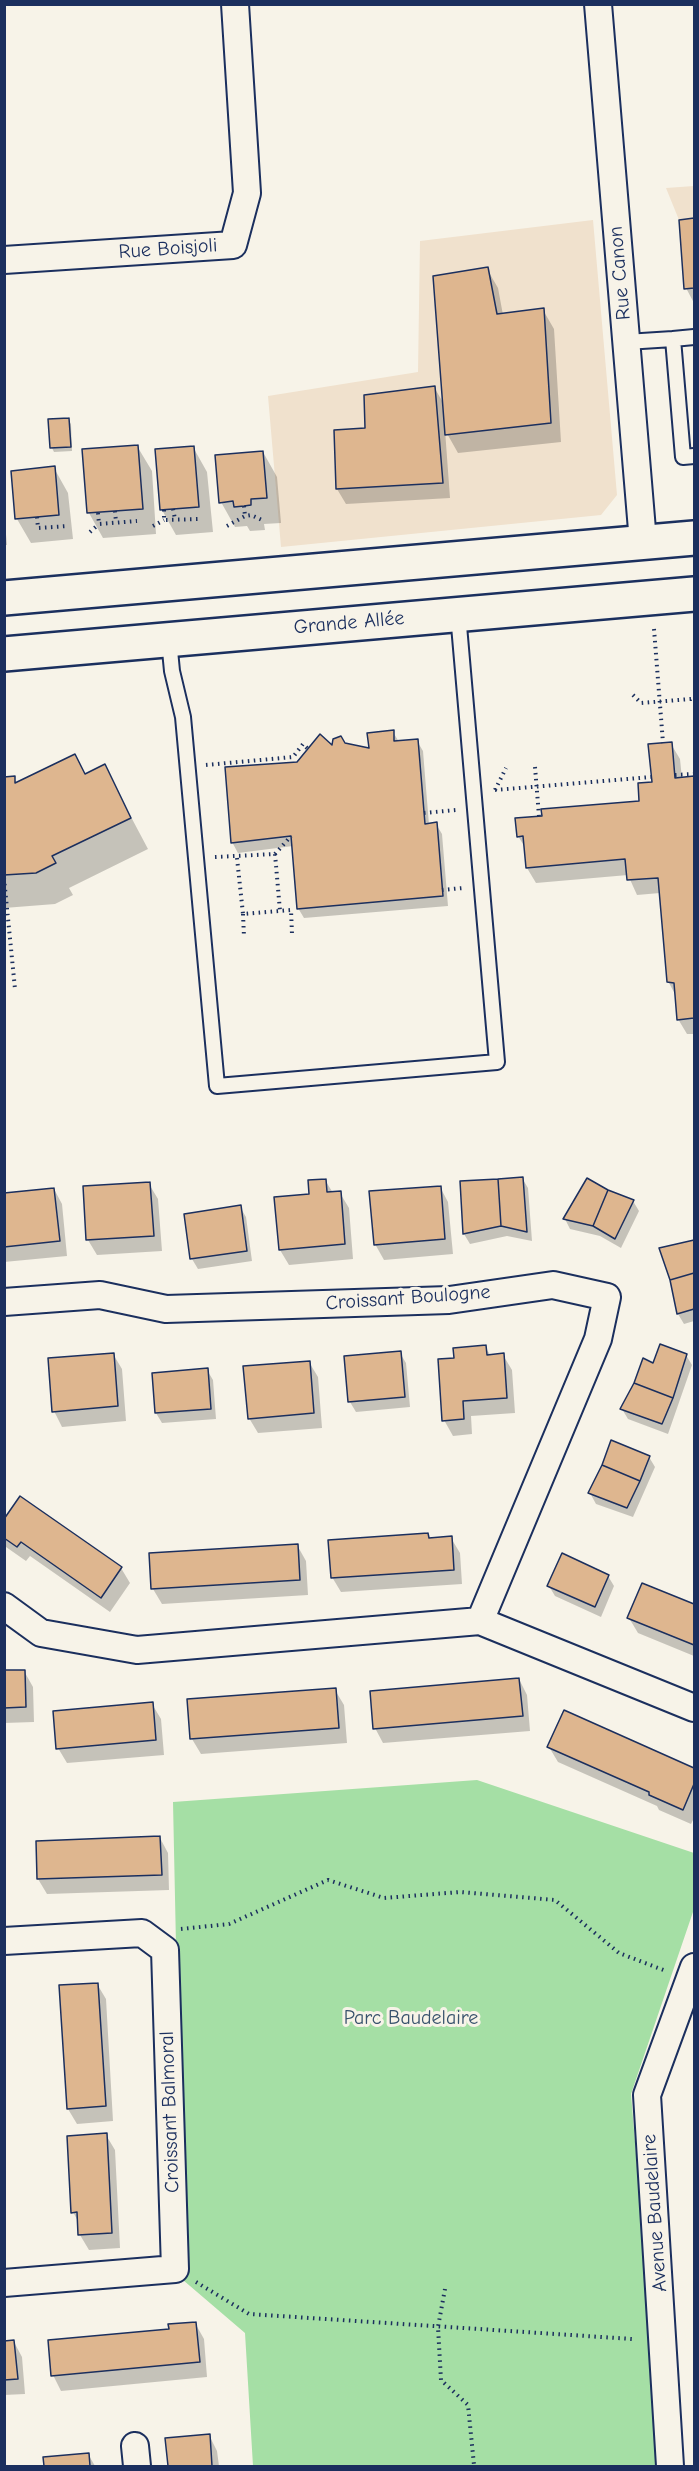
<!DOCTYPE html>
<meta charset="utf-8">
<style>
body{margin:0}
#map{position:relative;width:699px;height:2471px;overflow:hidden;background:#f7f3e8;font-family:"Comic Neue",sans-serif}
canvas{display:block}
.frame{position:absolute;inset:0;border:6px solid #1b2f5e;pointer-events:none}
</style>
<div id="map">
<canvas width="699" height="2471"></canvas>
<div class="frame"></div>
</div>
<script>
const g = document.querySelector('canvas').getContext('2d');
g.lineJoin = 'round';
function paint(path, color) { g.fillStyle = color; g.fill(path, 'evenodd'); }
const shape = rows => new Path2D(rows.map(r => 'M' + r).join(''));
function stroke(path, color, width, dash) { g.strokeStyle = color; g.lineWidth = width; g.lineCap = dash ? 'butt' : 'round'; g.setLineDash(dash || []); g.stroke(path); }
function drawText(font, color, halo, rows, align = 'center') {
  g.font = font + ' "Comic Neue",sans-serif'; g.lineWidth = 6; g.setLineDash([]); g.textBaseline = 'middle'; g.strokeStyle = halo; g.fillStyle = color; for (const [text, x, y, turn = 0] of rows) {
    g.save(); g.translate(x, y); g.rotate((+turn || 0) * Math.PI / 180); g.textAlign = isNaN(turn) ? turn : align; if (halo) g.strokeText(text, 0, 0); g.fillText(text, 0, 0); g.restore();
  }
}
paint(shape([
 [694,186,694,288,684,289,679,220,666,188],
 [593,220,617,495,601,515,281,547,268,396,418,372,420,241]
]), '#f0e1cd');
paint(shape([
 [477,1780,694,1853,694,1909,631,2094,662,2466,253,2466,245,2333,183,2280,173,1802]
]), '#a5dfa5');
paint(shape([
 [694,220,694,303,686,288,681,221],
 [487,269,498,288,503,315,543,310,554,329,561,442,458,453,445,430,450,498,346,504,337,489,367,429,434,387,445,406],
 [68,420,71,424,72,451,54,452,52,448],
 [137,446,152,471,156,534,103,538,89,513,84,450],
 [193,447,207,472,213,532,176,535,162,510,156,451],
 [263,452,277,477,281,523,264,524,265,530,250,531,247,526,235,527,221,502],
 [54,468,68,493,73,539,31,543,17,519],
 [4,513,7,545,4,545],
 [393,732,399,742,417,741,423,751,429,825,436,824,442,834,448,906,304,918,298,908,293,846,238,853,232,842,298,763,344,744,371,750],
 [671,744,680,759,682,779,694,778,694,1034,687,1034,678,1019,676,996,668,981,660,893,637,895,628,875,536,883,527,868,526,849,518,836,641,802,653,783],
 [75,756,86,775,104,766,148,849,69,888,73,895,55,904,4,908,4,779,14,778,17,784],
 [522,1178,528,1188,532,1241,507,1236,470,1244,464,1234,462,1183],
 [325,1180,333,1193,340,1193,349,1208,353,1259,289,1265,280,1250,311,1195],
 [149,1184,158,1199,162,1251,97,1255,88,1240,85,1188],
 [440,1187,448,1202,453,1254,384,1260,375,1244],
 [54,1189,62,1204,67,1256,4,1262,4,1194],
 [607,1191,633,1201,639,1211,621,1248,600,1236,570,1229,565,1219],
 [240,1207,246,1217,252,1261,198,1269,192,1259],
 [694,1241,694,1321,684,1324,678,1314],
 [485,1347,491,1356,503,1355,512,1370,515,1413,471,1416,472,1434,453,1436,444,1420,456,1359],
 [400,1353,406,1363,410,1407,356,1412,350,1402],
 [113,1354,122,1369,126,1421,62,1427,54,1411],
 [686,1355,692,1365,668,1434,628,1419,622,1409,654,1365],
 [309,1362,318,1377,322,1428,258,1433,249,1418],
 [207,1370,213,1380,216,1419,162,1423,156,1413],
 [612,1442,649,1457,655,1467,633,1517,596,1504,590,1493],
 [4,1522,121,1568,130,1583,110,1612,30,1556,26,1561,6,1547],
 [428,1535,430,1539,451,1538,460,1553,462,1584,341,1592,332,1577],
 [297,1545,306,1561,308,1595,162,1604,153,1589],
 [608,1576,614,1586,601,1617,555,1596,549,1586],
 [642,1585,694,1606,694,1656,638,1633,629,1618],
 [24,1671,33,1687,34,1722,4,1723,4,1672],
 [519,1679,527,1695,530,1731,383,1743,375,1728],
 [335,1690,344,1705,347,1743,201,1754,192,1739],
 [152,1704,161,1719,164,1755,67,1763,58,1748],
 [565,1712,694,1770,694,1818,691,1824,659,1810,657,1806,558,1762,549,1747],
 [160,1838,168,1853,169,1890,47,1894,38,1879],
 [97,1984,106,1999,113,2121,77,2124,68,2109],
 [106,2135,115,2150,120,2248,89,2250,80,2235,79,2223,73,2212],
 [195,2323,204,2339,207,2377,61,2391,53,2375,170,2330],
 [14,2342,22,2357,25,2394,4,2395,4,2343],
 [209,2435,217,2451,219,2466,169,2466,167,2439],
 [88,2454,95,2466,46,2466,45,2458]
]), '#0003');
const building = shape([
 [694,218,694,288,684,289,679,220,694,218],
 [488,267,497,314,544,308,551,423,445,435,433,276,488,267],
 [435,386,443,483,336,489,334,430,365,428,364,395,435,386],
 [69,418,71,447,50,448,48,419,69,418],
 [138,445,143,509,87,513,82,449,138,445],
 [194,446,199,507,160,510,155,449,194,446],
 [263,451,267,498,251,499,251,505,244,506,234,507,233,501,219,503,215,455,263,451],
 [55,466,59,515,15,519,11,471,55,466],
 [394,730,394,741,418,739,425,824,437,822,443,896,297,909,291,836,231,843,225,767,297,762,320,734,332,745,333,739,341,736,345,743,369,748,367,733,394,730],
 [672,742,675,778,694,776,694,1018,677,1020,674,983,667,982,658,878,627,880,625,859,526,868,523,836,517,837,515,818,542,816,541,809,639,801,638,783,652,782,648,744,672,742],
 [75,754,85,774,105,764,131,818,52,856,56,863,36,873,4,875,4,777,15,776,15,783,75,754],
 [523,1177,527,1232,501,1226,498,1179,523,1177],
 [587,1178,608,1190,593,1226,563,1219,587,1178],
 [326,1179,327,1192,341,1191,345,1244,279,1250,274,1197,309,1194,308,1180,326,1179],
 [498,1179,501,1226,463,1234,460,1181,498,1179],
 [150,1182,154,1236,86,1240,83,1186,150,1182],
 [441,1186,445,1239,374,1245,369,1191,441,1186],
 [54,1188,60,1241,4,1247,4,1193,54,1188],
 [608,1190,634,1200,615,1239,593,1226,608,1190],
 [241,1205,247,1251,190,1259,184,1214,241,1205],
 [694,1240,694,1273,670,1280,659,1248,694,1240],
 [694,1273,694,1309,677,1314,670,1280,694,1273],
 [660,1344,687,1354,673,1398,634,1383,643,1358,653,1363,660,1344],
 [486,1345,487,1355,504,1353,507,1398,463,1401,464,1419,442,1421,438,1359,454,1358,453,1348,486,1345],
 [401,1351,405,1397,348,1402,344,1356,401,1351],
 [114,1353,118,1406,52,1412,48,1358,114,1353],
 [310,1361,314,1413,248,1419,243,1366,310,1361],
 [208,1368,211,1409,155,1413,152,1373,208,1368],
 [634,1383,673,1398,662,1424,620,1409,634,1383],
 [611,1440,650,1456,640,1481,602,1465,611,1440],
 [602,1465,640,1481,627,1508,588,1493,602,1465],
 [20,1496,122,1567,101,1598,21,1542,17,1547,4,1538,4,1519,20,1496],
 [428,1533,429,1538,452,1536,454,1570,331,1578,328,1540,428,1533],
 [298,1544,300,1580,151,1589,149,1553,298,1544],
 [562,1553,609,1575,595,1607,547,1586,562,1553],
 [642,1583,694,1604,694,1645,627,1618,642,1583],
 [4,1670,25,1670,26,1707,4,1708,4,1670],
 [519,1678,523,1716,373,1729,370,1691,519,1678],
 [336,1688,339,1728,190,1739,187,1699,336,1688],
 [153,1702,156,1740,56,1749,53,1711,153,1702],
 [564,1710,694,1768,694,1784,683,1810,649,1795,649,1792,547,1747,564,1710],
 [160,1836,162,1875,37,1879,36,1841,160,1836],
 [98,1983,106,2106,67,2109,59,1985,98,1983],
 [107,2133,112,2233,78,2235,77,2212,71,2213,67,2136,107,2133],
 [196,2322,200,2362,51,2376,48,2340,169,2329,168,2324,196,2322],
 [14,2340,18,2379,4,2380,4,2341,14,2340],
 [210,2434,212,2466,168,2466,165,2438,210,2434],
 [89,2453,90,2466,44,2466,43,2457,89,2453]
]);
paint(building, '#deb68f');
stroke(building, '#1b2f5e', 1.5);
const lane = shape([
 [673,339,694,337],
 [626,342,673,339,683,457,694,456],
 [169,640,172,671,183,717,217,1086,497,1062,458,614]
]);
const street = shape([
 [598,4,643,542],
 [4,260,233,245,247,193,235,4],
 [4,1302,100,1295,166,1309,449,1300,553,1285,607,1297,598,1339,480,1621],
 [4,1606,41,1633,137,1650,480,1621,694,1708],
 [4,1941,142,1933,165,1950,175,2269,4,2283],
 [135,2446,137,2466],
 [670,2466,647,2095,694,1967]
]);
const secondary = shape([
 [4,598,694,538],
 [4,654,694,594]
]);
stroke(lane, '#1b2f5e', 18);
stroke(street, '#1b2f5e', 30);
stroke(secondary, '#1b2f5e', 38);
stroke(shape([
 [244,506,245,516],
 [173,509,175,519],
 [164,510,164,520,199,519],
 [115,511,116,522],
 [98,513,99,524,137,521],
 [37,517,38,528,68,526],
 [153,526,164,520],
 [227,526,245,516,251,515,262,520],
 [90,532,99,524],
 [654,629,663,743],
 [633,695,641,703,691,699,694,697],
 [206,765,293,757,303,744,308,749],
 [535,767,539,816],
 [675,775,694,774],
 [495,790,651,777],
 [495,790,506,768],
 [424,813,456,810],
 [275,854,280,911],
 [215,857,275,854,291,836],
 [237,858,243,914,291,910,292,934],
 [4,878,15,989],
 [442,890,463,888],
 [243,914,244,937],
 [181,1929,229,1924,328,1880,384,1898,460,1892,555,1900,619,1953,666,1971],
 [196,2282,249,2314,632,2339],
 [445,2289,438,2327,441,2380,468,2405,474,2465]
]), '#1b2f5e', 4, [1.5, 4.5]);
stroke(lane, '#f7f3e8', 14);
stroke(street, '#f7f3e8', 26);
stroke(secondary, '#f7f3e8', 33);
drawText('20px', '#1b2f5e', '#f7f3e8', [
 ["Rue Boisjoli",168,249,-4],
 ["Rue Canon",620,273,-95],
 ["Grande Allée",349,623,-5],
 ["Croissant Boulogne",408,1298,-4],
 ["Croissant Balmoral",170,2112,-92],
 ["Avenue Baudelaire",655,2213,-94]
]);
drawText('20px', '#37526c', '#f7f3e8', [
 ["Parc Baudelaire",411,2018]
]);
</script>
